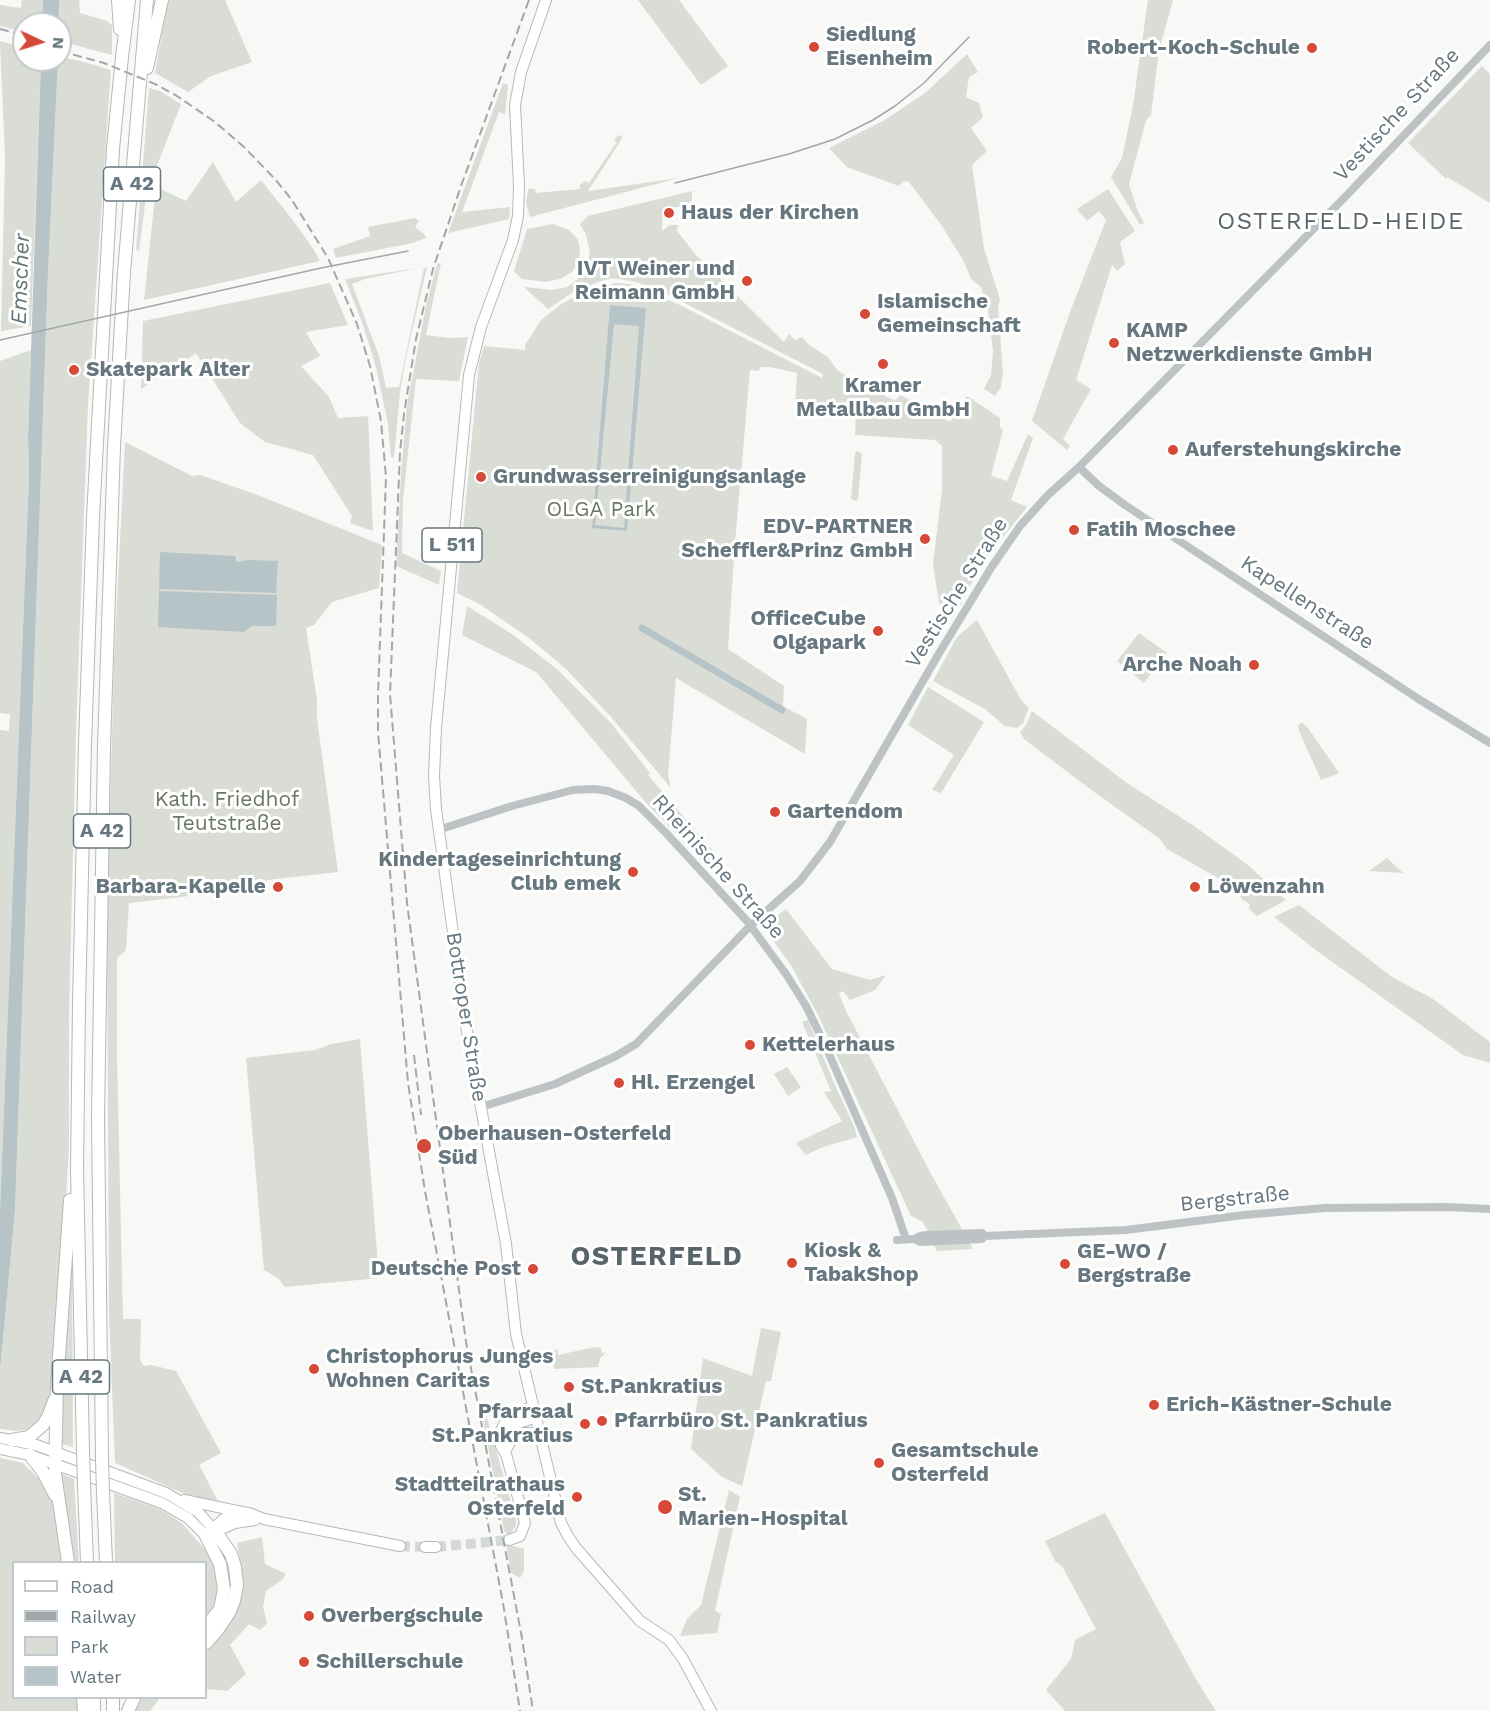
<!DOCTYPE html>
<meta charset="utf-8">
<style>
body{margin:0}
#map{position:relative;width:1490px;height:1711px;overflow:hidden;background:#f8f8f6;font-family:"Work Sans",sans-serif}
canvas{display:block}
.legend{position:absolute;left:12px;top:1561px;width:195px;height:138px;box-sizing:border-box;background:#fff;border:2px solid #c2c9cc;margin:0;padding:8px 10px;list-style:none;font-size:18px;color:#66777f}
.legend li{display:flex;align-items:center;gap:12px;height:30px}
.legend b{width:30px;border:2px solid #c2c9cc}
.north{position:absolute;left:12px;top:12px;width:60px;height:60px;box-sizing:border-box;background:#fff;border:2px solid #c2c9cc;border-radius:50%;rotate:94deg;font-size:16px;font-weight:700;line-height:24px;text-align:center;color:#66777f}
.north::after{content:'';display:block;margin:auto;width:21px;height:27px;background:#d64838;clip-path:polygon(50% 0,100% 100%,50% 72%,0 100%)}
</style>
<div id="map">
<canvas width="1490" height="1711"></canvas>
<ul class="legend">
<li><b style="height:8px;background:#fff"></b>Road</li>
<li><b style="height:8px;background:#a0a8ac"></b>Railway</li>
<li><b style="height:16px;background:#d9ddd5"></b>Park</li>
<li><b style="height:16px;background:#b7c4c7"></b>Water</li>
</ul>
<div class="north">N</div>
</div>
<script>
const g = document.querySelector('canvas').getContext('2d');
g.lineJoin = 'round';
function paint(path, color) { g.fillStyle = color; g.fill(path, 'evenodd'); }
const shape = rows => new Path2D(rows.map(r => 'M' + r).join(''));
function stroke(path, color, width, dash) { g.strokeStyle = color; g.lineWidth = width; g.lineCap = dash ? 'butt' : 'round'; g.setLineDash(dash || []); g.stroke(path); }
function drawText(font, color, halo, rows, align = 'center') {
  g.font = font + ' "Work Sans",sans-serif'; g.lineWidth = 6; g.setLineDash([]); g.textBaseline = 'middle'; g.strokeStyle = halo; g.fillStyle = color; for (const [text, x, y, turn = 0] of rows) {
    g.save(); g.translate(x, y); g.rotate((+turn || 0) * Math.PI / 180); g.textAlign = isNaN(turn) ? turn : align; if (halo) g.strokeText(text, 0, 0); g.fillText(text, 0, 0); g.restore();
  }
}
paint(shape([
 [22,0,43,0,42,24,24,24,24,32,0,26,0,5,21,8],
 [59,0,79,0,80,13,107,21,112,25,112,55,60,41],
 [168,0,225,0,252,62,211,76,188,92,155,73],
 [638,0,679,0,728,66,701,85],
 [1148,0,1173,0,1159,50,1151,115,1146,120,1129,184,1137,209,1144,223,1140,225,1111,177,1122,158,1133,105],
 [0,41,24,48,24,60,41,60,31,326,1,331,5,158],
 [967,54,978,72,969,77,966,97,979,103,983,117,971,128,987,151,972,165,984,249,1000,299,998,308,1003,372,1001,387,995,396,984,389,991,375,993,352,988,309,981,287,971,279,963,260,942,226,909,182,904,181,899,186,847,167,829,148,885,120,925,93],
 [60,57,81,61,111,70,88,405,76,730,69,1015,69,1147,62,1269,57,1292,53,1383,50,1405,34,1429,15,1431,0,1429,0,1371,15,1211,48,273,58,60,60,60],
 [1482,66,1490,74,1490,203,1447,177,1446,179,1408,143],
 [503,83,508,85,505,114,499,112,462,212,510,207,509,219,448,233],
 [149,88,160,91,181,104,151,181,148,182,139,251,136,250],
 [618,135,623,137,588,191,679,178,530,217,526,203,528,189,535,189,536,193,580,189,580,185,586,181,589,183,617,142,614,140],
 [213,162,236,202,261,180,295,223,314,250,320,261,144,300,156,187,186,201],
 [1108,189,1135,231,1120,242,1125,264,1117,271,1112,265,1076,380,1091,389,1063,439,1070,446,1067,450,1032,421,1070,312,1106,220,1099,211,1087,221,1077,209],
 [692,191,692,200,685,207,663,207,662,231,670,225,678,225,677,231,696,255,784,342,789,334,795,340,802,337,809,345,828,357,838,371,895,401,900,395,950,422,967,396,1000,418,1000,427,1003,430,991,476,1007,481,1028,434,1033,438,1011,500,1027,507,985,560,967,591,962,604,957,608,946,607,939,603,933,564,942,489,942,446,935,440,855,435,856,411,795,405,797,373,769,367,761,367,758,371,750,370,735,542,728,649,784,686,783,706,807,719,805,754,676,678,668,775,671,788,611,717,566,669,529,638,481,605,457,593,479,363,484,346,525,350,525,345,541,320,560,305,581,293,597,288,616,283,631,284,680,305,822,378,823,374,663,292,636,282,613,278,601,281,573,292,548,309,524,287,553,290,567,287,579,278,586,268,590,252,586,235,580,224,588,216],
 [415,218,419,221,415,227,424,234,426,238,413,243,336,258,333,249,370,236,368,227],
 [553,224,569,230,578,240,580,251,578,263,572,272,560,279,545,282,522,279,514,271,527,229],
 [441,263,426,335,449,338,468,337,459,381,416,379,403,499,402,553,441,571,439,585,396,566,401,475,407,405,426,306,437,264],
 [427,267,406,357,400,392,394,458,391,457,388,424,376,367,363,325,345,279,418,268,365,279,352,284,379,356,386,388,399,387,424,268],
 [330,283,348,325,306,332,320,356,301,366,329,397,338,418,368,416,373,531,350,523,352,516,313,455,265,442,240,423,196,353,176,368,169,370,141,389,143,321],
 [31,350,28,437,29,475,0,1211,0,730,9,731,10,714,0,713,0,361],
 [125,442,192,476,200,475,255,494,382,545,379,588,332,602,314,625,306,628,317,700,317,719,338,872,267,880,267,887,129,903,126,950,117,958,117,1057,123,1319,141,1319,140,1360,144,1366,151,1365,176,1371,221,1453,199,1465,218,1501,187,1495,115,1463,109,1315,107,921,114,661],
 [857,451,862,454,858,499,856,501,851,499,855,453],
 [467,606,512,634,558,670,611,723,650,773,648,775,721,860,705,864,648,805,536,672,462,635],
 [977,620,1021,700,1029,708,1023,723,1017,728,1005,726,985,709,933,681,957,637],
 [1139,633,1167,653,1144,683,1117,661],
 [928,687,984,722,941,793,932,790,954,755,908,725],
 [1032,711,1127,783,1194,826,1248,865,1286,900,1257,916,1249,909,1250,904,1243,900,1238,893,1218,878,1167,849,1160,839,1090,789,1024,739,1020,732,1026,725],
 [1302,722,1308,728,1339,773,1321,780,1299,731,1298,726],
 [1387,858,1403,873,1369,871],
 [1299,905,1392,977,1433,999,1490,1042,1490,1063,1463,1055,1317,951,1274,917],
 [786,909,832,969,870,980,886,975,875,990,850,1000,843,991,839,993,846,1011,930,1172,973,1249,937,1251,923,1222,911,1216,818,1015,792,967,763,926],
 [808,1020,834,1083,854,1126,857,1137,823,1147,806,1155,796,1143,842,1121,824,1092,831,1091,802,1022],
 [360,1039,379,1278,285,1287,278,1278,264,1270,246,1058,315,1050,331,1044],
 [787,1067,801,1087,788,1096,774,1074],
 [70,1254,72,1254,73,1447,59,1443],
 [761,1328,781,1332,771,1381,766,1381,742,1486,722,1477,691,1449,703,1358,752,1376],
 [595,1347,601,1348,602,1354,605,1352,605,1354,600,1358,598,1367,554,1369,554,1350,558,1350,558,1355],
 [480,1404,486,1414,516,1520,516,1526,509,1535,504,1531],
 [0,1458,23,1463,42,1482,53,1501,62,1562,14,1562,14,1698,81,1698,82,1711,0,1711],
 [62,1474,74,1479,79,1562,70,1562,59,1475],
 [729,1490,740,1497,715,1611,721,1614,717,1633,680,1636,687,1619,701,1605],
 [114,1493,157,1508,171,1516,183,1524,207,1552,212,1552,215,1559,220,1599,206,1622,206,1562,115,1562],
 [1105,1513,1197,1681,1216,1711,1065,1711,1046,1690,1071,1659,1075,1640,1096,1629,1062,1566,1055,1561,1045,1541],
 [262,1537,265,1564,286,1574,282,1580,266,1591,263,1607,267,1624,260,1630,249,1624,230,1645,246,1674,227,1691,206,1689,206,1648,237,1607,244,1587,237,1543],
 [506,1544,524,1549,524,1571,520,1578,511,1573],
 [139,1698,160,1698,150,1711,133,1711]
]), '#d9ddd5');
paint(shape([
 [43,0,59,0,59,24,42,24],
 [41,60,58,60,48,273,15,1211,0,1371,0,1211,29,475,28,437],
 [610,305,646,308,627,531,592,528],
 [614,324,639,326,624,528,595,525],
 [160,552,235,556,237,562,248,560,278,561,276,593,159,589],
 [159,591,277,595,276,626,252,626,243,632,158,627]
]), '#b7c4c7');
stroke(shape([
 [642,628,782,710]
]), '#b7c4c7', 7);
stroke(shape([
 [400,1546,425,1547],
 [436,1547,509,1540]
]), '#d4d8d8', 10, [10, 5]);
const major = shape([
 [546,0,521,72,515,105,519,186,518,216,513,240,481,327,469,375,436,728,434,776,436,809,465,1020,506,1244,516,1334,561,1523,568,1536,576,1548,640,1621,669,1640,683,1659,711,1711],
 [0,1438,36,1445,166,1493,198,1512,216,1532],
 [505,1445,506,1435,513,1425,536,1417],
 [507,1448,512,1439,522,1433,530,1433,541,1438],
 [0,1449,30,1455,162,1503,188,1518,206,1536],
 [184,1500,252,1514,264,1519,400,1546],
 [210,1531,225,1518,242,1513],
 [210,1534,235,1523,255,1520],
 [509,1540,520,1536,525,1523,506,1454,501,1446,500,1433,507,1418,533,1406],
 [425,1547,436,1547]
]);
const highway = shape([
 [118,0,120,29],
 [147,68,162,0],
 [12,1440,29,1437,43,1425,48,1417,54,1401],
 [83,1451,77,1170,79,1004,85,744,93,517,113,149,122,57,129,0],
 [30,1455,43,1472,55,1495],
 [102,1458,98,1118,104,746,114,446,124,272,147,0],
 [84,1484,87,1562],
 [103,1492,106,1562],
 [68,1562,55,1474,57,1385,70,1200],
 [206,1627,220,1609,224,1589,220,1564,206,1536],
 [206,1643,219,1628,229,1613,234,1601,237,1585,235,1567,231,1554,216,1532],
 [83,1698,84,1711],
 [94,1698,94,1711],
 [113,1698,113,1711],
 [128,1711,134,1698]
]);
stroke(major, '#b4b9bc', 12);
stroke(highway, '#b3b8ba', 14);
stroke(shape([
 [1079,467,1099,486,1125,505,1417,698,1490,743],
 [438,830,512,806,573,790,595,789,608,791,626,798,639,806,667,834,747,921,786,974,806,1006,825,1045,892,1198,906,1239],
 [481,1107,555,1084,616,1056,636,1044,751,925,800,881,830,842,938,655,991,568,1020,526,1048,495,1079,467,1347,195,1490,45],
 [914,1239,920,1236,927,1235,982,1233,985,1236,1126,1230,1244,1215,1325,1208,1448,1207,1490,1209],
 [897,1240,914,1239,920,1242,982,1239,985,1236]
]), '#bdc3c5', 8);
stroke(major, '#fff', 10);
stroke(highway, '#fff', 12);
stroke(shape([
 [675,183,789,154,835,139,873,120,895,106,924,83,969,37],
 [0,340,321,268,408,251]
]), '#a0a8ac', 1.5);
stroke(shape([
 [529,0,461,186,433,269,416,339,404,414,400,452,390,694,407,903,466,1342,522,1638,533,1711],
 [0,29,24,35],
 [60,51,104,63,155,84,177,96,215,122,244,147,274,178,292,200,328,258,357,324,370,366,381,421,386,477,378,695,378,732,408,1083,425,1191,503,1603,520,1711],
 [414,1055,421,1115]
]), '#a0a8ac', 2, [9, 4.5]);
const highwayBridge = shape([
 [83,1451,84,1484],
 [102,1458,103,1492]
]);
stroke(highwayBridge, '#b3b8ba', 14, []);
stroke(highwayBridge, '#fff', 12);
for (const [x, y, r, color] of [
 [814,47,6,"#d64838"],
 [1312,48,6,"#d64838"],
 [669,213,6,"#d64838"],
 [747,281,6,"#d64838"],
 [865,314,6,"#d64838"],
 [1114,343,6,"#d64838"],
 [883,364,6,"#d64838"],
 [74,370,6,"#d64838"],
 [1173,450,6,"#d64838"],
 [481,477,6,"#d64838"],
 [1074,530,6,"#d64838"],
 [925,539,6,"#d64838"],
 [878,631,6,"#d64838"],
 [1254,665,6,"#d64838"],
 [775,812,6,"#d64838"],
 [633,872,6,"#d64838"],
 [278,887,6,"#d64838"],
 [1195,887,6,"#d64838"],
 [750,1045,6,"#d64838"],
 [619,1083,6,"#d64838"],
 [424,1146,8,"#d64838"],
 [792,1263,6,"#d64838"],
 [1065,1264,6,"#d64838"],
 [533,1269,6,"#d64838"],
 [314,1369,6,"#d64838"],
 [569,1387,6,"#d64838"],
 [1154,1405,6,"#d64838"],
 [602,1421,6,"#d64838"],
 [585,1424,6,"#d64838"],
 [879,1463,6,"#d64838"],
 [577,1497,6,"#d64838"],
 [665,1507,8,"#d64838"],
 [309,1616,6,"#d64838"],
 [304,1662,6,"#d64838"]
]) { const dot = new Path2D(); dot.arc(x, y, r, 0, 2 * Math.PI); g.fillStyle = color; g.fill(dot); stroke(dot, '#fff', 2); }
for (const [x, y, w] of [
 [132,184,57],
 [452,545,60],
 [102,831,57],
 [81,1377,57]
]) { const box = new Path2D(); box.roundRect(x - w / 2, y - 17, w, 34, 4.5); g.fillStyle = '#fff'; g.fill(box); stroke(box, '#66777f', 1.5); }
drawText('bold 20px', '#66777f', null, [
 ["A 42",132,184],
 ["L 511",452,545],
 ["A 42",102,831],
 ["A 42",81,1377]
]);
drawText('bold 21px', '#66777f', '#fff', [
 ["Siedlung",826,35],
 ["Eisenheim",826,59],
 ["Robert-Koch-Schule",1300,48,"right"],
 ["Haus der Kirchen",681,213],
 ["IVT Weiner und",735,269,"right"],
 ["Reimann GmbH",735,293,"right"],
 ["Islamische",877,302],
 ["Gemeinschaft",877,326],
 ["KAMP",1126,331],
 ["Netzwerkdienste GmbH",1126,355],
 ["Skatepark Alter",86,370],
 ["Kramer",883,386,"center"],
 ["Metallbau GmbH",883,410,"center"],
 ["Auferstehungskirche",1185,450],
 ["Grundwasserreinigungsanlage",493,477],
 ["EDV-PARTNER",913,527,"right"],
 ["Scheffler&Prinz GmbH",913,551,"right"],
 ["Fatih Moschee",1086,530],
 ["OfficeCube",866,619,"right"],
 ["Olgapark",866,643,"right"],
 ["Arche Noah",1242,665,"right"],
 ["Gartendom",787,812],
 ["Kindertageseinrichtung",621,860,"right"],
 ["Club emek",621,884,"right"],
 ["Barbara-Kapelle",266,887,"right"],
 ["Löwenzahn",1207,887],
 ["Kettelerhaus",762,1045],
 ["Hl. Erzengel",631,1083],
 ["Oberhausen-Osterfeld",438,1134],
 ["Süd",438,1158],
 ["Kiosk &",804,1251],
 ["TabakShop",804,1275],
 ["GE-WO /",1077,1252],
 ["Bergstraße",1077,1276],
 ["Deutsche Post",521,1269,"right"],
 ["Christophorus Junges",326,1357],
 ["Wohnen Caritas",326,1381],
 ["St.Pankratius",581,1387],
 ["Erich-Kästner-Schule",1166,1405],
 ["Pfarrsaal",573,1412,"right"],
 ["St.Pankratius",573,1436,"right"],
 ["Pfarrbüro St. Pankratius",614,1421],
 ["Gesamtschule",891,1451],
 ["Osterfeld",891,1475],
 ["Stadtteilrathaus",565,1485,"right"],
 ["Osterfeld",565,1509,"right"],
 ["St.",678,1495],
 ["Marien-Hospital",678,1519],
 ["Overbergschule",321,1616],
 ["Schillerschule",316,1662]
], 'left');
drawText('21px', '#66777f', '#fff', [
 ["Vestische Straße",1397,115,-47],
 ["Vestische Straße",957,593,-58],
 ["Kapellenstraße",1307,603,33],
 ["Rheinische Straße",718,867,48],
 ["Bottroper Straße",466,1017,81],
 ["Bergstraße",1235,1199,-6]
]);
drawText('21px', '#6a7764', '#fff', [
 ["OLGA Park",601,510],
 ["Kath. Friedhof",227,800],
 ["Teutstraße",227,824]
]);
drawText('italic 22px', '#607679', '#fff', [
 ["Emscher",21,279,-88]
]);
g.letterSpacing = '1.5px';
drawText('24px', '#57646a', '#fff', [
 ["OSTERFELD-HEIDE",1341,222]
]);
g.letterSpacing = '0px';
g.letterSpacing = '1.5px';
drawText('bold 27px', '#57646a', '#fff', [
 ["OSTERFELD",657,1257]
]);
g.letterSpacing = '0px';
</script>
